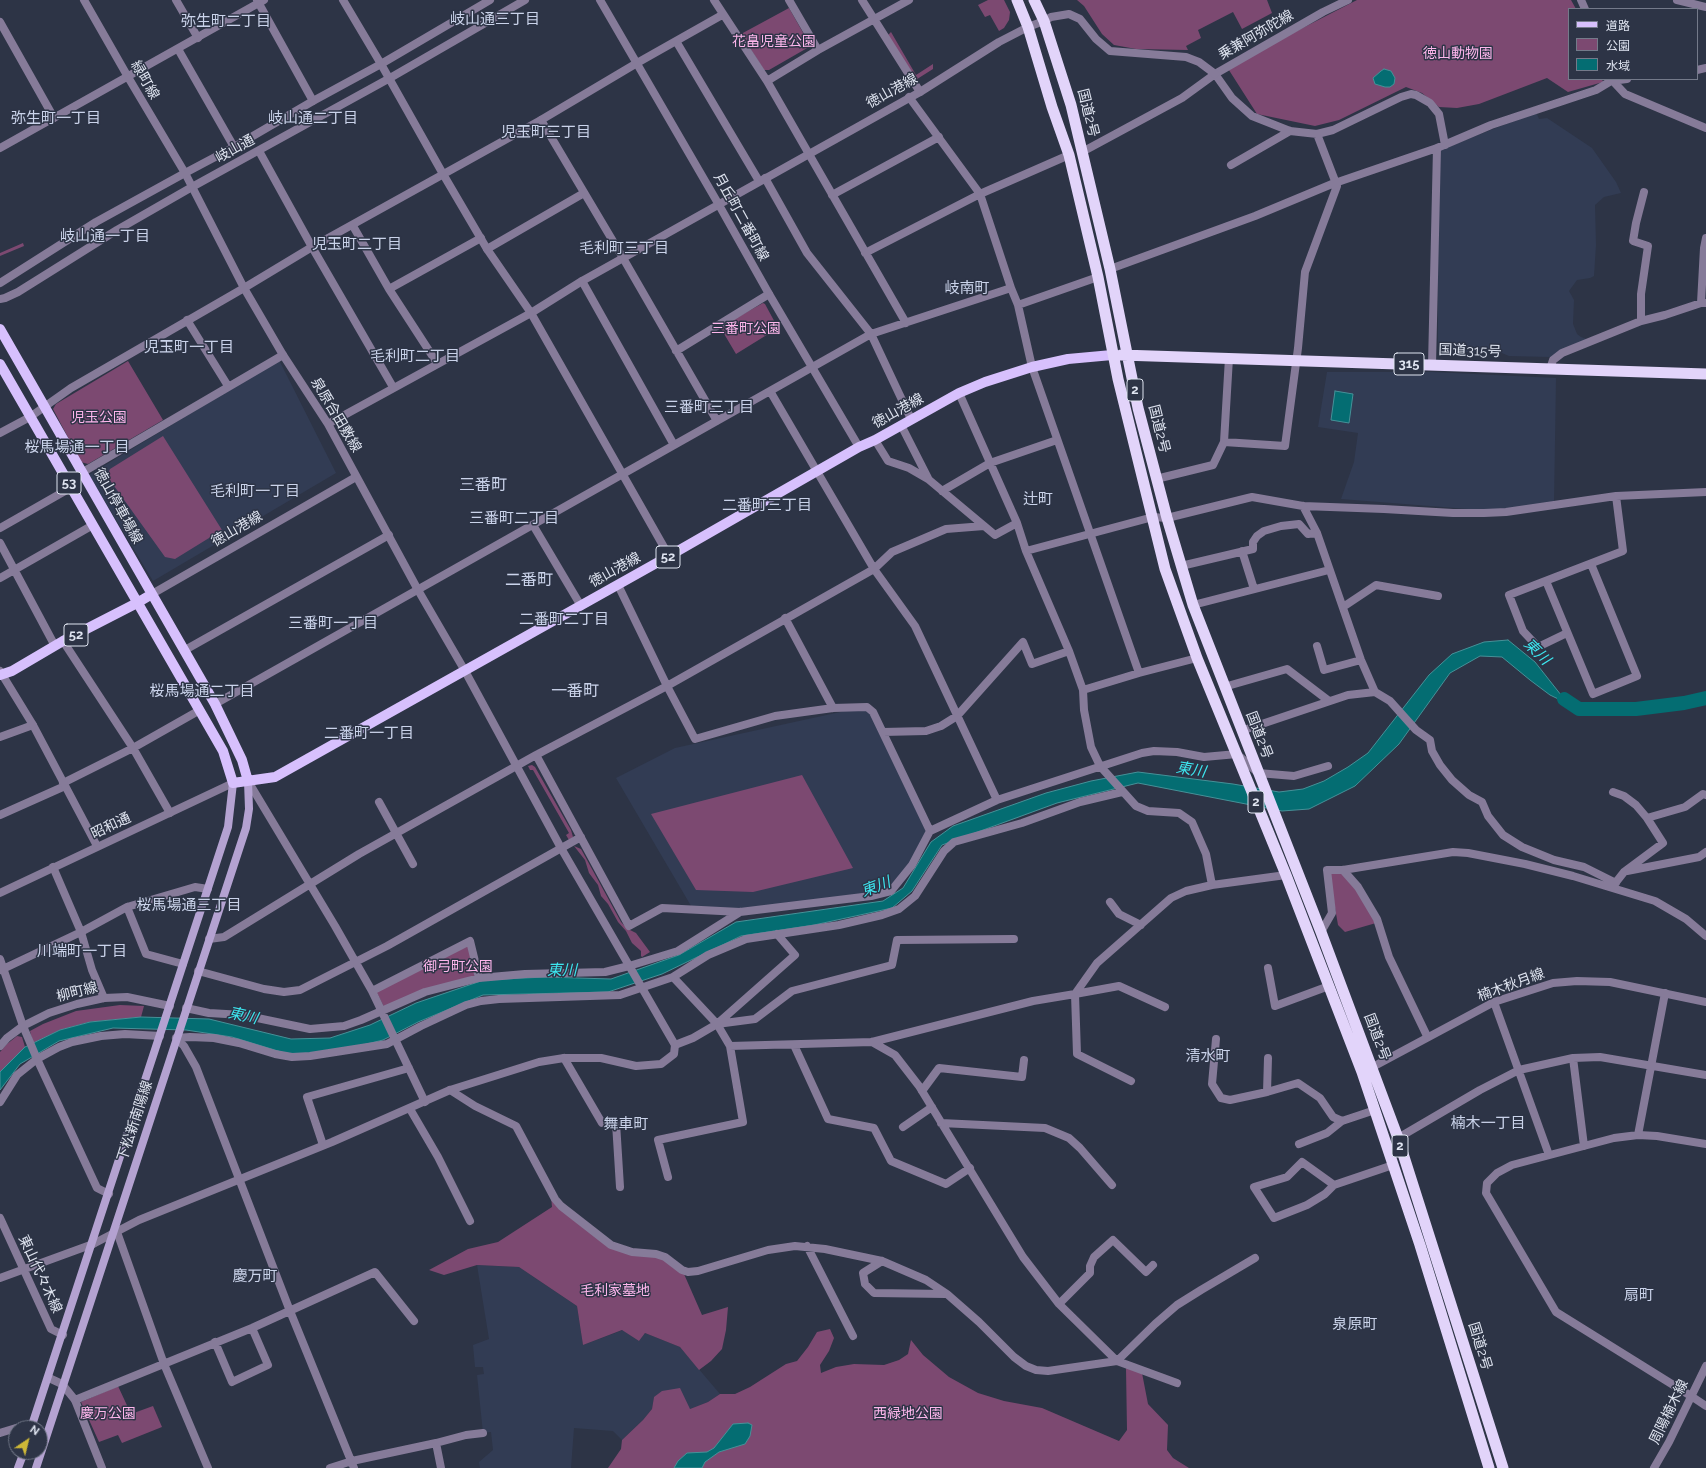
<!DOCTYPE html>
<meta charset="utf-8">
<style>
body{margin:0}
#map{position:relative;width:1706px;height:1468px;overflow:hidden;background:#2d3446;font-family:Raleway,"Noto Sans JP",sans-serif}
canvas{display:block}
.legend{position:absolute;left:1568px;top:8px;width:130px;height:72px;box-sizing:border-box;background:#2d3446;border:1px solid #747a8a;margin:0;padding:5px 7px;list-style:none;font-size:12px;color:#dfe4f0}
.legend li{display:flex;align-items:center;gap:8px;height:20px}
.legend b{width:20px;border:1px solid #747a8a}
.north{position:absolute;left:8px;top:1420px;width:40px;height:40px;box-sizing:border-box;background:#2d3446;border:1px solid #747a8a;border-radius:50%;rotate:35deg;font-size:11px;font-weight:700;line-height:16px;text-align:center;color:#dfe4f0}
.north::after{content:'';display:block;margin:auto;width:14px;height:18px;background:#ceb837;clip-path:polygon(50% 0,100% 100%,50% 72%,0 100%)}
</style>
<div id="map">
<canvas width="1706" height="1468"></canvas>
<ul class="legend">
<li><b style="height:5px;background:#d7c0fd"></b>道路</li>
<li><b style="height:11px;background:#7c4971"></b>公園</li>
<li><b style="height:11px;background:#046d72"></b>水域</li>
</ul>
<div class="north">N</div>
</div>
<script>
const g = document.querySelector('canvas').getContext('2d');
g.lineJoin = 'round';
function paint(path, color) { g.fillStyle = color; g.fill(path, 'evenodd'); }
const shape = rows => new Path2D(rows.map(r => 'M' + r).join(''));
function stroke(path, color, width, dash) { g.strokeStyle = color; g.lineWidth = width; g.lineCap = dash ? 'butt' : 'round'; g.setLineDash(dash || []); g.stroke(path); }
function drawText(font, color, halo, rows, align = 'center') {
  g.font = font + ' Raleway,"Noto Sans JP",sans-serif'; g.lineWidth = 3; g.setLineDash([]); g.textBaseline = 'middle'; g.strokeStyle = halo; g.fillStyle = color; for (const [text, x, y, turn = 0] of rows) {
    g.save(); g.translate(x, y); g.rotate((+turn || 0) * Math.PI / 180); g.textAlign = isNaN(turn) ? turn : align; if (halo) g.strokeText(text, 0, 0); g.fillText(text, 0, 0); g.restore();
  }
}
paint(shape([
 [1536,112,1539,119,1547,118,1592,148,1616,182,1621,193,1604,197,1595,205,1596,245,1594,276,1590,278,1577,280,1569,291,1574,300,1573,324,1577,334,1581,337,1592,341,1557,352,1551,357,1509,356,1502,353,1438,351,1438,151],
 [279,360,336,473,153,581,89,475],
 [1327,372,1433,372,1556,378,1554,502,1505,509,1468,509,1341,499,1354,462,1358,433,1318,427],
 [868,706,930,831,891,891,740,912,694,911,616,778,675,748],
 [477,1265,519,1267,577,1306,583,1345,623,1330,639,1341,645,1333,680,1347,720,1394,708,1402,690,1409,654,1397,652,1409,643,1420,622,1440,613,1431,574,1428,571,1468,480,1468,479,1462,493,1450,491,1432,483,1433,477,1375,484,1374,483,1367,475,1367,473,1345,489,1339]
]), '#323c54');
paint(shape([
 [988,0,1004,0,1010,12,1009,20,1004,28,999,31,990,15,985,17,978,5],
 [1077,0,1267,0,1272,13,1242,29,1233,12,1198,30,1201,38,1186,46,1188,50,1136,49,1114,45,1102,34,1084,6],
 [1357,0,1571,0,1576,9,1569,9,1569,79,1602,79,1603,82,1568,92,1547,78,1479,104,1457,108,1439,107,1422,93,1406,87,1339,120,1315,126,1257,114,1227,67],
 [789,8,810,45,809,47,769,70,764,70,741,34],
 [891,32,916,75,933,64,933,69,914,81,888,35],
 [23,243,24,246,0,256,0,253],
 [763,303,765,304,778,328,736,354,720,327],
 [128,361,163,420,88,464,81,462,53,409,56,404],
 [163,436,222,530,175,559,165,557,107,476,110,469],
 [532,765,535,767,571,830,573,837,569,840,566,835,569,833,533,770,530,770,528,766],
 [802,775,853,868,753,892,696,890,651,814],
 [574,846,581,849,621,922,628,929,636,933,650,952,642,957,641,956,641,951,632,943,626,931,618,922,608,904,601,896,598,885,589,873,585,860],
 [1342,871,1356,887,1376,923,1345,932,1338,925,1329,873],
 [469,945,475,977,384,1007,376,991],
 [120,1005,144,1006,141,1017,89,1022,60,1030,33,1043,30,1031,43,1024,76,1011],
 [17,1036,22,1037,25,1047,0,1072,0,1052,7,1044],
 [551,1196,613,1249,665,1259,684,1274,702,1315,728,1307,726,1330,722,1349,711,1361,699,1370,680,1347,645,1333,639,1341,622,1330,583,1345,577,1306,519,1267,477,1265,444,1275,429,1270,468,1249,498,1242,552,1207],
 [830,1329,834,1338,829,1351,820,1365,821,1373,836,1367,854,1364,884,1365,899,1360,908,1354,911,1340,923,1355,949,1377,978,1393,1004,1401,1042,1408,1119,1441,1127,1430,1126,1368,1142,1373,1148,1404,1168,1425,1167,1450,1173,1458,1189,1468,608,1468,621,1449,622,1440,643,1420,652,1409,654,1397,662,1391,680,1388,690,1409,708,1402,720,1394,735,1394,750,1387,786,1364,797,1361,808,1347,817,1332],
 [118,1386,131,1414,153,1406,162,1427,122,1443,118,1435,99,1442,81,1402]
]), '#7c4971');
const water = shape([
 [1384,69,1391,71,1395,78,1394,84,1390,87,1385,87,1375,84,1373,78,1381,71,1384,69],
 [1335,391,1353,394,1349,423,1331,420,1335,391],
 [1508,640,1535,662,1561,695,1579,709,1550,695,1530,680,1502,657,1480,656,1450,673,1399,744,1355,786,1309,809,1282,811,1138,783,1057,803,942,845,912,891,892,908,814,925,741,936,662,974,608,992,483,995,418,1022,383,1040,330,1053,288,1054,232,1037,186,1030,113,1028,59,1041,20,1064,0,1090,0,1072,25,1047,60,1030,90,1022,141,1017,209,1019,291,1039,330,1038,370,1025,416,1003,484,980,545,977,611,979,679,955,736,922,883,901,903,888,931,842,953,826,1046,793,1091,781,1138,772,1233,784,1279,792,1303,789,1324,781,1348,767,1368,753,1429,675,1452,654,1484,642,1508,640],
 [748,1423,752,1425,750,1436,745,1444,719,1452,705,1462,702,1468,674,1468,678,1461,687,1453,707,1452,714,1448,733,1424,748,1423]
]);
paint(water, '#046d72');
stroke(water, '#469198', 1);
stroke(shape([
 [1564,699,1579,709,1636,709,1684,703,1706,698]
]), '#046d72', 14);
stroke(shape([
 [176,0,198,38],
 [257,0,313,101],
 [714,0,767,81,906,323],
 [789,0,818,50],
 [862,0,920,92],
 [1581,0,1585,9],
 [1677,0,1706,7],
 [0,22,54,118],
 [676,41,759,181],
 [178,49,234,147],
 [637,63,722,15],
 [1697,70,1706,68],
 [1215,74,1232,98,1252,116,1290,131,1317,134,1333,130,1401,97,1411,94,1416,95,1430,103,1439,114,1445,145],
 [1611,79,1625,94,1706,128],
 [767,81,818,50,909,0],
 [909,97,980,194,1011,288,1018,305,1032,367,1139,673],
 [541,120,623,258,717,421],
 [259,151,312,247,393,387],
 [1082,152,1182,98,1215,74,1323,12,1348,0],
 [1231,165,1290,131],
 [765,178,807,253,871,334,911,419],
 [832,195,939,137],
 [353,226,389,289,437,363],
 [487,249,584,193],
 [865,253,980,194,1069,155],
 [1110,269,1255,216,1332,184,1437,148,1491,125,1596,90,1611,81,1627,79],
 [582,281,674,445],
 [389,289,481,238],
 [1701,303,1704,248,1706,238],
 [1018,305,1098,277],
 [187,320,228,386],
 [1641,321,1641,294,1648,246,1633,241,1636,223,1644,192],
 [676,351,769,294],
 [1432,365,1437,148],
 [1550,369,1553,360,1562,353,1641,321,1665,315,1701,303,1706,303],
 [770,391,874,569,915,626,997,800],
 [959,393,1017,523,1026,551,1069,651,1083,690,1084,710,1091,747,1100,766,1136,806,1148,811,1179,813,1192,822,1206,854,1212,885],
 [901,425,928,478],
 [0,433,30,417,71,388,244,288],
 [875,440,888,461,909,468,928,479,995,535,1017,523],
 [1224,442,1285,446,1298,348,1305,272,1337,186,1317,134],
 [83,472,283,355],
 [1156,479,1213,465,1224,442,1229,358],
 [942,491,990,463,1057,440],
 [1303,506,1317,533,1361,660,1375,692,1390,701,1416,730,1430,740,1432,751,1440,765,1452,780,1469,795,1482,802,1488,816,1503,835,1522,847,1554,860,1584,867,1616,883],
 [533,525,581,606],
 [0,528,72,487],
 [0,543,55,646],
 [1026,551,1153,517,1167,518,1252,497,1303,506,1384,509,1453,513,1484,513,1506,512,1616,496,1706,492],
 [1242,551,1254,589],
 [1181,566,1253,549,1253,542,1257,536,1264,531,1281,526,1299,524,1308,534,1317,533],
 [0,578,93,525],
 [1546,581,1593,694,1637,676,1591,564],
 [618,585,667,686,695,739,775,716,833,708,867,707,873,712,930,831],
 [1193,605,1329,570],
 [1343,607,1376,585,1438,596],
 [785,618,833,708],
 [1567,633,1538,647,1523,631,1509,595,1623,551,1616,496],
 [63,641,133,748,170,813],
 [1317,646,1324,670,1361,660],
 [185,650,389,535],
 [1224,687,1287,669,1329,701],
 [1083,690,1139,673,1197,658],
 [215,704,871,334,1011,288],
 [1241,731,1348,695,1375,692],
 [883,732,926,731,941,726,957,716,1023,642,1032,664,1069,651],
 [0,737,33,725],
 [536,755,629,926,662,908,740,912,871,896,891,891,912,865,930,831,997,800,1142,753,1154,751,1177,752,1204,757,1237,754,1258,773,1294,776,1328,766],
 [248,781,335,926,372,991,425,1102],
 [63,783,133,748,200,710],
 [379,802,413,864],
 [0,815,65,786],
 [1647,818,1685,807,1703,794,1706,795],
 [53,867,81,932,92,970,104,998],
 [1343,870,1358,887,1377,919,1389,957,1427,1036],
 [1627,871,1699,857,1706,852],
 [1613,886,1624,872,1663,843,1647,818,1636,805,1624,796,1613,792],
 [1110,902,1119,914,1141,925],
 [127,907,146,954,183,964],
 [1321,932,1332,913,1327,870,1343,870,1453,852,1468,853,1525,864,1573,876,1655,901,1686,919,1706,936],
 [209,939,224,937,359,854,536,755,667,686,874,569,892,552,946,529,984,526],
 [0,959,23,1026,37,1059,97,1188,109,1194],
 [1268,968,1275,1006,1329,986],
 [1,970,81,932,127,907,195,887,208,889],
 [198,971,264,989,284,992,300,990,387,946,581,837],
 [673,977,708,955,746,939,839,925,882,915,899,909,915,896,944,851,954,842,1022,823,1080,802,1122,792],
 [372,991,470,941,479,978],
 [1494,1002,1549,1155],
 [186,1008,209,1013,243,1015,310,1029,344,1026,361,1020,425,992,479,978,525,974,605,972,629,966,678,951,740,912],
 [717,1024,755,1019,792,991,892,965,897,940,1014,939],
 [176,1038,190,1037,214,1038,239,1043,275,1054,292,1057,310,1056,387,1044,421,1026,466,1005,481,1001,499,999,620,995,673,977,717,1024,730,1046,743,1122,658,1140,668,1177],
 [176,1038,184,1046,196,1067,290,1311,354,1468],
 [1216,1039,1212,1084,1221,1098,1230,1100,1267,1092,1298,1083,1320,1098,1333,1117,1342,1121],
 [872,1042,895,1055,919,1086,1023,1257,1059,1304,1117,1361,1177,1383],
 [675,1045,693,1038,717,1024,795,955,777,934],
 [794,1045,828,1119,874,1128,891,1161,946,1184,970,1168],
 [730,1046,872,1042,1033,1001,1075,994,1097,963,1171,898,1186,891,1212,885,1286,875],
 [564,1058,602,1123,616,1123,620,1187],
 [1573,1058,1584,1146],
 [1131,1081,1077,1054,1075,994,1119,986,1165,1007],
 [450,1090,475,1106,516,1126,555,1199,561,1206,611,1245,632,1252,656,1254,665,1257,682,1270,688,1272,698,1271,768,1250,795,1246,825,1249,882,1261,926,1280,947,1294,979,1322,1014,1357,1026,1366,1036,1370,1048,1371,1117,1361,1155,1324,1177,1305,1201,1290,1255,1258],
 [922,1091,939,1068,1022,1077,1024,1060],
 [1267,1092,1268,1058],
 [0,1102,17,1075,37,1059,59,1047,72,1042,101,1036,125,1034,160,1036],
 [410,1109,438,1157,470,1221],
 [941,1123,1045,1128,1069,1138,1080,1148,1112,1185],
 [903,1127,932,1107],
 [1638,1135,1665,993],
 [1398,1138,1480,1090,1519,1070,1573,1058,1600,1057,1706,1075],
 [1299,1144,1327,1133,1342,1121,1375,1110],
 [323,1145,307,1097,409,1068],
 [1334,1185,1302,1162,1287,1177,1254,1187,1274,1218,1307,1205,1325,1194,1334,1185,1393,1165],
 [0,1218,51,1329,63,1335],
 [117,1232,164,1364,208,1468],
 [807,1246,853,1336],
 [882,1261,863,1273,865,1284,874,1293,946,1294],
 [0,1278,93,1244],
 [1059,1304,1090,1273,1090,1266,1094,1257,1113,1240,1146,1272,1153,1265],
 [215,1342,232,1382,268,1365,252,1328],
 [49,1378,62,1384,75,1400,252,1328,375,1272,414,1321],
 [1691,1396,1556,1312,1486,1193,1487,1183,1497,1173,1512,1165,1614,1138,1638,1135,1657,1136,1706,1144],
 [0,1433,16,1428],
 [436,1443,466,1435,483,1433],
 [330,1468,352,1461,436,1443,441,1468]
]), '#867b99', 8);
stroke(shape([
 [84,0,128,77,185,173,244,288,283,355,328,424,418,590,465,671,561,848,675,1045,674,1054,661,1064,636,1066,601,1058,564,1058,539,1062,450,1090,332,1142,139,1220,93,1244],
 [343,0,381,64,443,174,487,249,531,313,669,556],
 [600,0,719,205,769,294,859,447],
 [0,148,264,0],
 [0,283,96,222,185,173,234,147,313,101,381,64,490,0],
 [244,288,312,247,541,120,637,63],
 [0,299,5,298,18,292,117,230,192,187,390,78,525,0],
 [328,424,531,313,582,281,920,92,999,42,1028,27,1044,21,1051,17,1069,14,1080,19,1096,39,1110,51,1186,57,1199,62,1215,74],
 [152,594,356,477],
 [0,671,33,725,97,846],
 [0,893,233,783],
 [0,1046,7,1038,23,1026,49,1013,77,1004,104,998,127,997,170,1006],
 [1367,1070,1494,1002,1553,983,1577,981,1610,982,1706,1002],
 [1691,1396,1706,1406],
 [75,1400,102,1468],
 [1654,1468,1669,1442,1706,1366]
]), '#867b99', 8);
stroke(shape([
 [31,1428,228,827,233,783],
 [18,1468,24,1452],
 [36,1468,246,828,249,809,248,781]
]), '#b4a2d1', 8);
stroke(shape([
 [0,329,215,704,242,760,248,781],
 [0,364,223,751,233,783,275,777,669,556,859,447,875,440,959,393,985,382,1032,367,1068,359,1112,355],
 [0,675,12,671,63,641,137,603,152,594]
]), '#d7c0fd', 10);
stroke(shape([
 [1017,0,1028,27,1052,107,1069,155,1098,277,1118,379,1165,569,1197,658,1286,875,1362,1072,1420,1245,1489,1468],
 [1034,0,1044,21,1071,105,1110,269,1138,408,1167,518,1193,605,1321,932,1398,1138,1503,1468],
 [1121,355,1706,374]
]), '#e2d4fa', 11);
for (const [x, y, w] of [
 [1409,364,30],
 [1135,390,16],
 [69,483,24],
 [668,557,24],
 [76,635,24],
 [1256,802,16],
 [1400,1146,16]
]) { const box = new Path2D(); box.roundRect(x - w / 2, y - 11, w, 22, 3); g.fillStyle = '#2d3446'; g.fill(box); stroke(box, '#dfe4f0', 1); }
drawText('bold 13px', '#dfe4f0', null, [
 ["315",1409,364],
 ["2",1135,390],
 ["53",69,483],
 ["52",668,557],
 ["52",76,635],
 ["2",1256,802],
 ["2",1400,1146]
]);
drawText('14px', '#dfe4f0', '#2d3446', [
 ["乗兼阿弥陀線",1256,35,-30],
 ["緑町線",145,80,60],
 ["徳山港線",892,91,-29],
 ["国道2号",1088,113,76],
 ["岐山通",235,149,-29],
 ["月丘町二番町線",741,217,61],
 ["国道315号",1470,351,2],
 ["徳山港線",898,411,-29],
 ["泉原合田敷線",336,415,59],
 ["国道2号",1159,429,76],
 ["徳山停車場線",118,506,61],
 ["徳山港線",237,529,-30],
 ["徳山港線",615,570,-29],
 ["国道2号",1259,735,69],
 ["昭和通",111,826,-25],
 ["楠木秋月線",1511,985,-20],
 ["柳町線",77,992,-14],
 ["国道2号",1377,1037,69],
 ["下松新南陽線",135,1121,-72],
 ["東山代々木線",40,1274,65],
 ["国道2号",1480,1346,73],
 ["周陽楠木線",1669,1412,-64]
]);
drawText('14px', '#fdb6ec', '#2d3446', [
 ["花畠児童公園",774,42],
 ["徳山動物園",1458,54],
 ["三番町公園",746,329],
 ["児玉公園",99,418],
 ["御弓町公園",458,967],
 ["毛利家墓地",615,1291],
 ["慶万公園",108,1414],
 ["西緑地公園",908,1414]
]);
drawText('15px', '#cad3ea', '#2d3446', [
 ["岐山通三丁目",495,19],
 ["弥生町二丁目",226,21],
 ["弥生町一丁目",56,118],
 ["岐山通二丁目",313,118],
 ["児玉町三丁目",546,132],
 ["岐山通一丁目",105,236],
 ["児玉町二丁目",357,244],
 ["毛利町三丁目",624,248],
 ["岐南町",967,288],
 ["児玉町一丁目",189,347],
 ["毛利町二丁目",415,356],
 ["三番町三丁目",709,407],
 ["桜馬場通一丁目",77,447],
 ["毛利町一丁目",255,491],
 ["辻町",1038,499],
 ["二番町三丁目",767,505],
 ["三番町二丁目",514,518],
 ["二番町二丁目",564,619],
 ["三番町一丁目",333,623],
 ["桜馬場通二丁目",202,691],
 ["二番町一丁目",369,733],
 ["桜馬場通三丁目",189,905],
 ["川端町一丁目",82,951],
 ["清水町",1208,1056],
 ["楠木一丁目",1488,1123],
 ["舞車町",626,1124],
 ["慶万町",255,1276],
 ["扇町",1639,1295],
 ["泉原町",1355,1324]
]);
drawText('italic 15px', '#3de7f0', '#2d3446', [
 ["東川",1537,652,44],
 ["東川",1191,770,9],
 ["東川",876,887,-21],
 ["東川",562,970],
 ["東川",243,1016,12]
]);
drawText('16px', '#cad3ea', '#2d3446', [
 ["三番町",483,485],
 ["二番町",529,580],
 ["一番町",575,691]
]);
</script>
